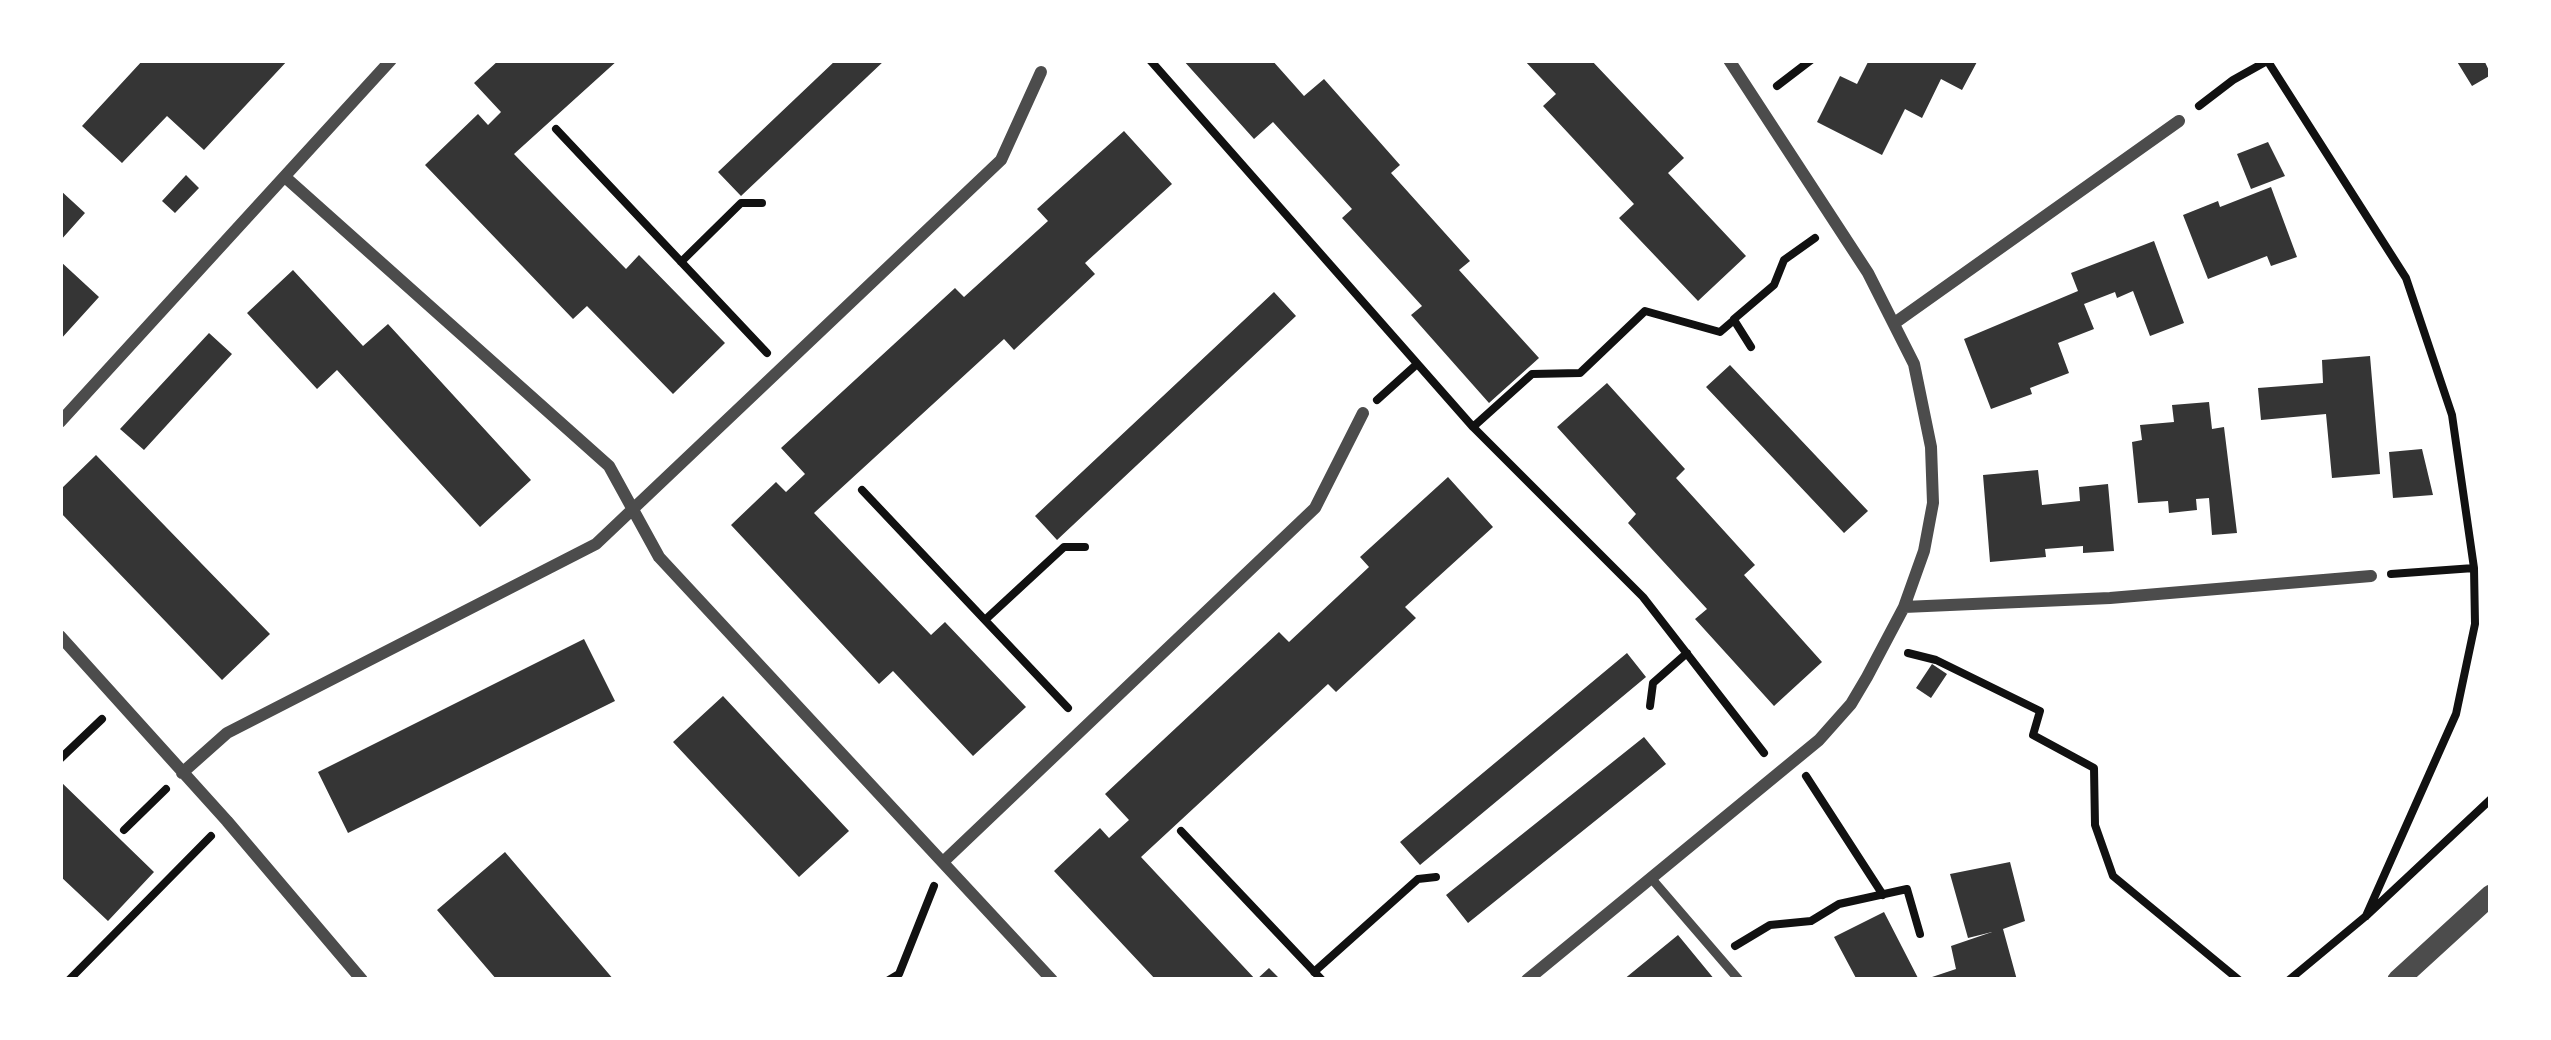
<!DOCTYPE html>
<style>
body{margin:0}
#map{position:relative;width:2551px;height:1040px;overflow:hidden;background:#fff;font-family:Cabin,sans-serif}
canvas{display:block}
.frame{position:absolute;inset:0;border:63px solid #fff;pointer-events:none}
</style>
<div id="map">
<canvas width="2551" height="1040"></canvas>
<div class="frame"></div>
</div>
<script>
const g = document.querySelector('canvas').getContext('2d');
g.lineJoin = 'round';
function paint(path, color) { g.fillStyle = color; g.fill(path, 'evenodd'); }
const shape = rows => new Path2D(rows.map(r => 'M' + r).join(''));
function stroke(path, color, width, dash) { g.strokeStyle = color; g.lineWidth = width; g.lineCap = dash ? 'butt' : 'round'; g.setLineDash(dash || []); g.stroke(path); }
paint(shape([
 [143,60,288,60,204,150,167,116,122,163,82,126],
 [499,60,618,60,514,154,626,269,639,255,725,343,673,394,587,306,573,319,425,165,478,114,488,125,501,112,474,83],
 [836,60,885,60,741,196,718,172],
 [1183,60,1272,60,1304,96,1324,79,1400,165,1391,173,1470,261,1459,270,1539,358,1489,403,1411,315,1422,306,1342,218,1352,209,1273,122,1254,139],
 [1524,60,1591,60,1684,158,1668,173,1746,256,1698,301,1619,218,1634,204,1543,106,1556,94],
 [1869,60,1978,60,1962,90,1941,79,1922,118,1905,109,1882,155,1817,122,1840,76,1857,84],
 [2456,60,2484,60,2491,75,2472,86],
 [1124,131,1172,184,1085,263,1095,274,1014,350,1004,339,814,513,931,635,945,622,1026,707,973,756,893,671,879,684,731,525,776,482,786,492,805,474,781,448,955,288,964,297,1048,221,1037,209],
 [2268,142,2285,176,2251,189,2237,154],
 [186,175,199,188,175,213,162,201],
 [2271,187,2297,257,2271,266,2267,256,2208,279,2183,215,2218,201,2220,207],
 [60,190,85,213,60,241],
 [2154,241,2184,323,2150,336,2133,291,2117,298,2115,292,2084,304,2094,329,2058,343,2069,373,2030,388,2032,394,1991,409,1964,339,2078,291,2071,273],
 [60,261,99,297,60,340],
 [293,270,363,346,388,324,531,480,480,527,337,370,317,389,247,313],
 [1274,292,1296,316,1057,540,1035,516],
 [209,333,232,354,144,450,120,429],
 [2370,356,2380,474,2332,478,2326,414,2261,420,2258,388,2323,383,2322,360],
 [1730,365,1868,511,1844,533,1706,387],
 [1607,383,1685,469,1676,478,1755,565,1744,575,1822,662,1774,706,1695,619,1707,609,1628,523,1636,514,1557,427],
 [2209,402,2212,429,2224,427,2237,533,2212,535,2209,498,2196,499,2197,510,2169,513,2168,501,2138,503,2132,442,2142,440,2140,425,2174,422,2172,405],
 [2422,449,2433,495,2393,498,2389,452],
 [96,455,270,634,222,680,60,512,60,490],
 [2038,470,2042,505,2080,501,2079,487,2108,484,2114,551,2083,553,2083,546,2045,549,2046,557,1990,562,1983,475],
 [1448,477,1493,527,1405,607,1416,618,1336,692,1328,684,1141,857,1256,980,1269,968,1281,980,1156,980,1054,871,1100,828,1109,838,1129,820,1105,794,1279,632,1289,642,1369,567,1360,557],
 [584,639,615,701,348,833,318,772],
 [1627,653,1646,677,1420,865,1400,842],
 [1932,664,1947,674,1931,698,1916,688],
 [723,696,849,831,799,877,673,742],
 [1644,737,1666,764,1468,923,1446,895],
 [60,781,154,872,108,921,60,876],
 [505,852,614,980,497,980,437,910],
 [2010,862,2025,921,2003,929,2017,980,1923,980,1956,969,1951,946,1992,932,1968,938,1950,874],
 [1884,912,1919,980,1857,980,1834,937],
 [1678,935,1715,980,1623,980]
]), '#353535');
stroke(shape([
 [1150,60,1473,427,1643,597,1764,753],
 [2267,60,2406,278,2452,415,2474,568,2475,624,2456,714,2366,916],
 [1777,86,1811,60],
 [2199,106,2233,80,2267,61],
 [556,129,767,353],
 [681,262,741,203,762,203],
 [1734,319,1774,285,1784,260,1815,238],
 [1377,400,1417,364],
 [1473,427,1532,374,1580,373,1645,311,1720,332,1734,320,1751,347],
 [862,490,1068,708],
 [2391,574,2474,568],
 [985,620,1064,547,1085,547],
 [1908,653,1936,660,2040,711,2033,735,2094,768,2095,825,2113,876,2239,980],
 [1650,706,1653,683,1687,653],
 [60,759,102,719],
 [1806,776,1883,895],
 [124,830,166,789],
 [1181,831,1322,980],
 [1735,946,1770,925,1811,921,1839,904,1907,889,1920,934],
 [1314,972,1418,879,1436,877],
 [69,980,211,836],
 [889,980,899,974,934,886],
 [2289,980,2366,916,2491,799]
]), '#111', 8);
stroke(shape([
 [1651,878,1739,980]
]), '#4c4c4c', 9);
stroke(shape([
 [285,177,609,466,659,557,1052,980],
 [1896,322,2179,121],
 [60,422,391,60],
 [1904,607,2110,598,2371,576],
 [60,636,227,821,362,980],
 [182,773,227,733,596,544,1001,160,1041,72],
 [943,862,1315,508,1363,413],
 [1527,980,1819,740,1851,704,1867,677,1904,607,1924,551,1933,503,1931,447,1914,364,1868,273,1729,60]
]), '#4c4c4c', 12);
stroke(shape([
 [2398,980,2491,895]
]), '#4c4c4c', 21);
</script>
